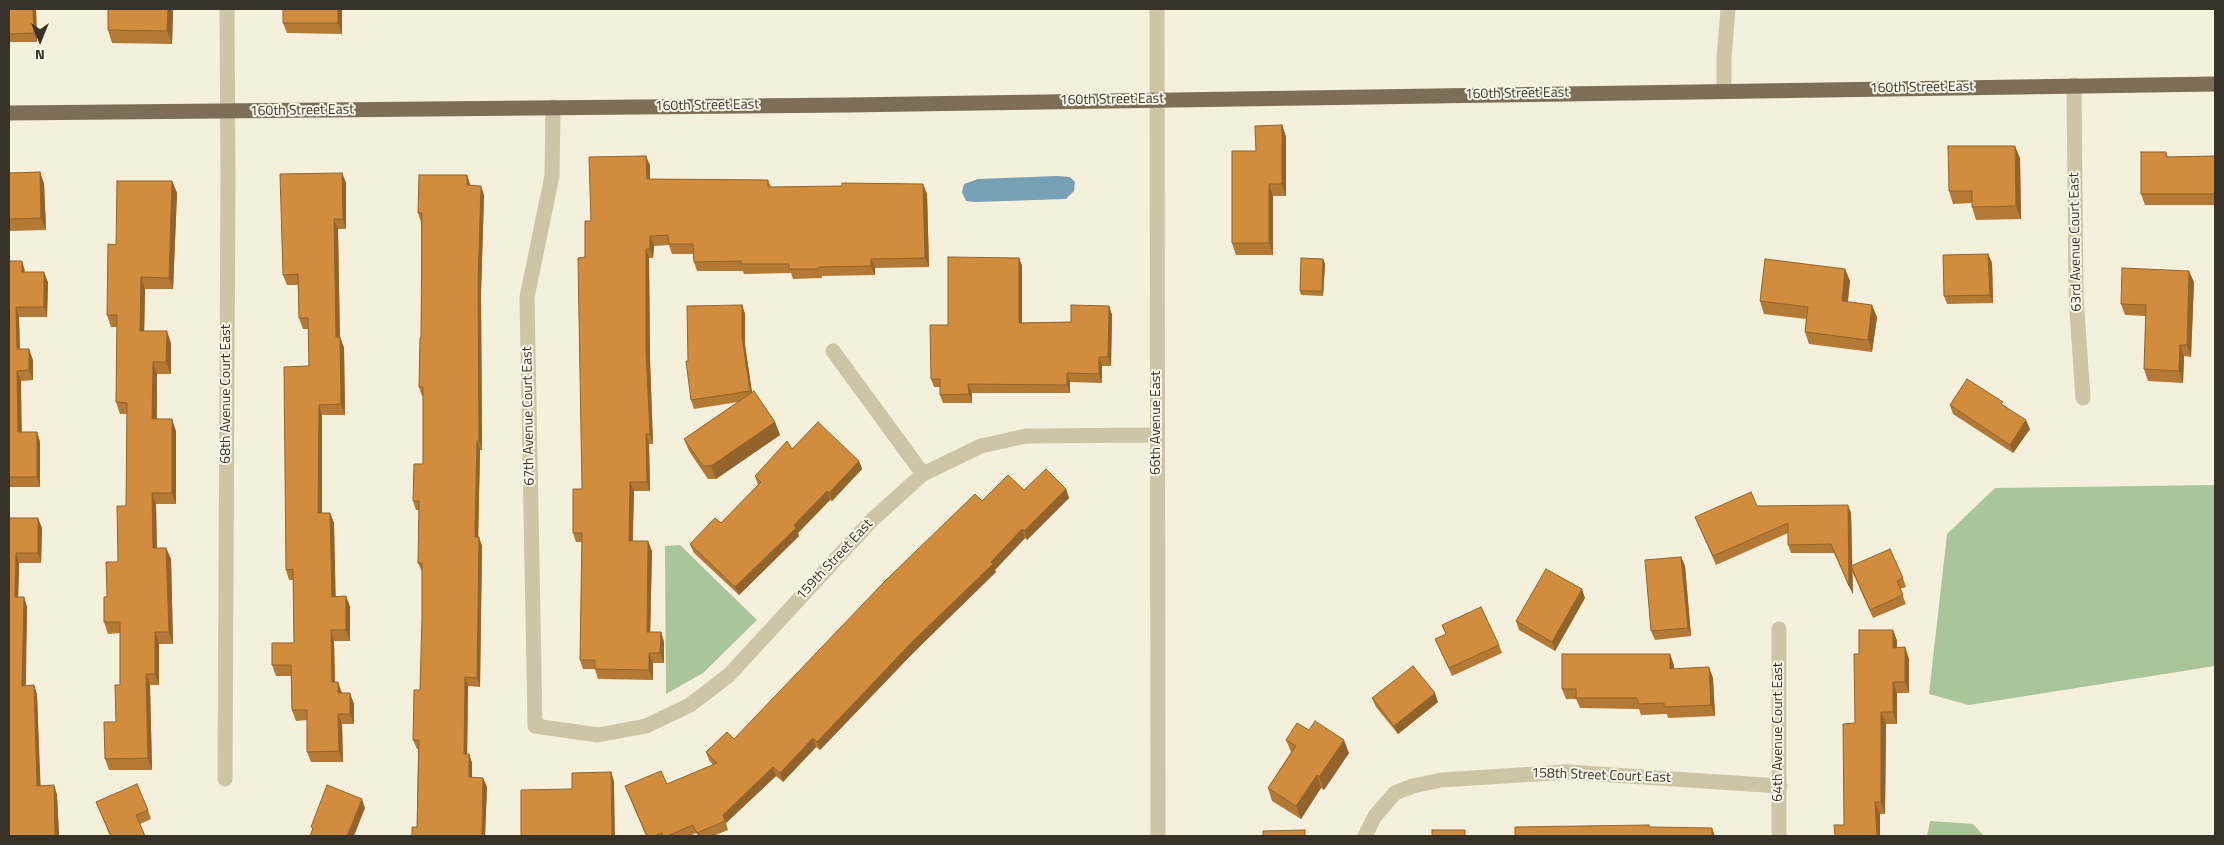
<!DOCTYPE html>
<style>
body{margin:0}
#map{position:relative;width:2224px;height:845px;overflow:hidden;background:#f4f0dc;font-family:"Titillium Web",sans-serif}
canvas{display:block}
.frame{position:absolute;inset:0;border:10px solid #393228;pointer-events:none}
.north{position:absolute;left:15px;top:15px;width:50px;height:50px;-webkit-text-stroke:4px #fbf8e9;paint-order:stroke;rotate:180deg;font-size:14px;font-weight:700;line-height:20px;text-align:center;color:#393228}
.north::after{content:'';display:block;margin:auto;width:18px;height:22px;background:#393228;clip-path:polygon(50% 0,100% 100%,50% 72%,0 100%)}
</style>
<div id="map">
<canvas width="2224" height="845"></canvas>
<div class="frame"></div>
<div class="north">N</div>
</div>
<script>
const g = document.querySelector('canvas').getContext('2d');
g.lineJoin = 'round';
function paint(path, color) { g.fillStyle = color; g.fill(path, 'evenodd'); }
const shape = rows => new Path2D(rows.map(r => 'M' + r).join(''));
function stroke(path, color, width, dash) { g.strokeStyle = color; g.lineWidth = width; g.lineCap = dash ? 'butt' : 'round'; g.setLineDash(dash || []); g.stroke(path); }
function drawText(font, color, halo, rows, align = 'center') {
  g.font = font + ' "Titillium Web",sans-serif'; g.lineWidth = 4; g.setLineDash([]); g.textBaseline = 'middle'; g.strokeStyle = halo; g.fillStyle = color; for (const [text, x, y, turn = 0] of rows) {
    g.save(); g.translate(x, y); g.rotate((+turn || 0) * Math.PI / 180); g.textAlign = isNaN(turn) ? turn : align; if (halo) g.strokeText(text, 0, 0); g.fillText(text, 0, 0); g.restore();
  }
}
paint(shape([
 [2215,485,2215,666,1969,705,1929,694,1947,534,1995,488],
 [680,545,757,620,703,673,666,694,665,546],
 [1930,821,1973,824,1984,836,1927,836]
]), '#aac59a');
paint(shape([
 [1057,176,1070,177,1075,182,1074,191,1066,199,975,202,966,201,962,192,964,184,978,179]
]), '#78a0b4');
stroke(shape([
 [1157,9,1158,836],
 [2074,85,2076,297,2083,398],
 [1724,91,1724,58,1728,9],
 [553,107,552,176,527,297,535,726,598,735,646,726,690,705,729,675,872,520,923,474,981,446,1026,436,1157,435],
 [833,351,923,474],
 [225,779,228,176,227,9],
 [1365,836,1375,816,1395,793,1413,786,1441,780,1567,772,1780,786],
 [1779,836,1779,629]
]), '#cec4a6', 15);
stroke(shape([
 [9,113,848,105,2215,84]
]), '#7d6f57', 15);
paint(shape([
 [9,9,36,9,37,42,9,42],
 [108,9,172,9,173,11,172,44,112,43,108,30],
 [342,9,342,34,287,33,283,23],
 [1282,125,1286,137,1286,196,1273,196,1273,255,1236,255,1232,243,1256,151],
 [2166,152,2168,157,2215,156,2215,205,2145,205,2141,194],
 [2020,158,2021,219,1976,220,1972,207,1972,203,1953,204,1949,191],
 [650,165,650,179,768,180,771,187,927,194,929,267,875,268,875,275,822,276,822,278,793,279,791,273,744,274,743,271,697,271,694,262,693,254,672,254,669,245,654,246,653,258,649,258,650,360,653,444,649,444,650,491,634,491,633,541,652,551,650,632,661,632,664,642,664,663,653,663,653,680,598,679,595,669,583,669,580,660,582,542,576,542,573,533,582,489,585,257,591,221],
 [40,172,44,184,46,230,9,231,9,173],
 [342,173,346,183,346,229,338,229,340,337,344,348,345,415,322,415,322,513,330,513,334,523,335,596,346,596,350,607,350,641,334,641,335,682,342,693,354,704,354,724,342,724,343,762,311,762,307,752,307,720,296,721,292,710,291,676,276,676,272,665,294,643,293,580,289,580,286,570,309,366,308,329,303,329,299,318,298,285,287,285,283,275],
 [467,175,470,185,484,195,481,293,482,450,480,450,478,537,482,546,480,687,468,686,467,754,469,754,472,763,472,777,483,778,487,787,485,836,412,836,417,827,418,749,417,749,413,740,420,690,422,618,422,572,418,563,419,510,416,510,413,501,423,464,423,396,422,396,419,387,421,338,421,222,418,213],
 [172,181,177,193,173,289,145,289,144,331,171,343,171,374,157,374,157,419,176,431,176,504,156,504,157,548,166,548,171,559,173,644,159,644,159,685,150,685,152,770,109,770,105,759,116,722,120,685,120,633,108,634,104,622,107,597,118,562,126,506,127,414,120,414,116,402,117,327,111,327,107,315,116,245],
 [1988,254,1992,263,1993,303,1947,304,1944,296],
 [1019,258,1022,266,1022,323,1071,322,1109,306,1112,315,1111,366,1102,366,1102,383,1070,382,1070,393,972,393,972,403,943,403,940,395,940,387,934,387,931,379,948,325],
 [1323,259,1325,264,1323,296,1301,295,1300,291],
 [9,261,25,272,48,282,47,317,19,317,20,349,33,360,33,380,21,381,21,432,37,432,40,442,40,487,9,487],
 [1845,269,1850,281,1848,302,1877,317,1872,352,1809,344,1805,332,1806,319,1764,314,1760,301],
 [2194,282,2191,357,2184,356,2183,383,2148,381,2144,369,2146,316,2125,315,2121,304],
 [742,305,745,314,745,345,752,392,775,422,780,435,716,479,708,479,689,451,684,439,738,402,694,409,691,400,688,361],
 [1950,405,2004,405,2030,429,2013,453,1953,414],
 [792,449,859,461,862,469,832,501,830,500,798,533,799,536,739,595,694,553,690,544,721,523,758,485,755,476],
 [1066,489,1069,498,1027,540,1025,538,995,570,996,572,914,652,820,750,816,747,783,782,776,776,726,823,728,830,713,836,698,836,696,833,690,836,646,836,625,786,667,784,713,765,709,760,706,752,734,739,982,501,1024,490],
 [1757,506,1851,513,1852,566,1903,578,1906,587,1900,589,1906,604,1873,618,1852,571,1853,594,1834,553,1791,553,1788,545,1788,533,1716,565,1695,517],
 [9,518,42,528,41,563,19,563,18,597,24,597,27,607,26,686,34,685,37,695,40,786,54,785,57,795,59,836,9,836],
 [1681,557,1685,566,1691,636,1655,640,1651,631],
 [1585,598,1555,651,1519,630,1516,621],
 [1442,625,1499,645,1502,653,1452,676,1435,639,1446,634],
 [1893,630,1897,641,1897,648,1905,647,1909,659,1909,693,1897,693,1897,724,1886,724,1885,814,1880,814,1880,836,1835,836,1844,825,1855,723,1859,654],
 [1674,665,1674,669,1713,678,1715,716,1668,718,1667,714,1641,715,1639,709,1580,708,1576,699,1566,699,1562,689],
 [1372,698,1438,702,1398,734,1376,707],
 [1286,740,1349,753,1324,790,1321,788,1301,819,1272,801,1268,788,1291,752],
 [96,802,148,810,151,819,140,824,145,836,110,836]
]), '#b47934');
paint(shape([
 [33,9,36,9,37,42,34,33],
 [168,9,172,9,173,11,172,44,167,31],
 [338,9,342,9,342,34,338,23],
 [1282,125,1286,137,1286,196,1282,184],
 [2015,146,2020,158,2021,219,2016,206],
 [646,156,650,165,650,189,647,179],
 [40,172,44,184,46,230,41,218],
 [342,173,346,183,346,229,343,219],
 [467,175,470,184,470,194,467,185],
 [172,181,177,193,173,289,169,278],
 [923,184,927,194,929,267,925,258],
 [1269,184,1273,196,1273,255,1269,243],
 [481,186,484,195,481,293,482,450,479,441,478,284],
 [334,219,338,229,340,348,336,337],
 [650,236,654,246,653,258,650,249],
 [646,249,649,258,650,360,653,444,650,434,646,351],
 [1988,254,1992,263,1993,303,1990,295],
 [1019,258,1022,266,1022,332,1019,323],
 [871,259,875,268,875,275,871,266],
 [1323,259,1325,264,1323,296,1322,291],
 [22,261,25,271,22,272],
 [1845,269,1850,281,1846,314,1842,301],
 [2189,271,2194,282,2191,357,2187,345],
 [44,272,48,282,47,317,44,307],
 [141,277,145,289,144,342,140,331],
 [742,305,745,314,745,345,753,400,750,391,742,337],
 [1872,305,1877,317,1872,352,1868,340],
 [1109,306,1112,315,1111,366,1108,357],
 [16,307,19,317,20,360,17,349],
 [167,331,171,343,171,374,166,362],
 [340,337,344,348,345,415,341,404],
 [2180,345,2184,356,2183,383,2179,371],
 [29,349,33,360,33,380,29,370],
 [1099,357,1102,366,1102,383,1099,374],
 [153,362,157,374,156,430,152,419],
 [17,371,21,381,22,442,18,432],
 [1067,373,1070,382,1070,393,1067,385],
 [968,384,972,393,972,403,969,394],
 [319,405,322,415,322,523,318,513],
 [172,419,176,431,176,504,172,493],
 [2026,420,2030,429,2013,453,2010,445],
 [775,422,780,435,716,479,711,466],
 [37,432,40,442,40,487,37,477],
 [646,434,649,444,650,491,647,482],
 [477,441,480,450,478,546,475,537],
 [859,461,862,469,832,501,829,493],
 [630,482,634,491,632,551,629,541],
 [1066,489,1069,498,1027,540,1024,531],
 [827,491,830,500,798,533,799,536,739,595,735,587],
 [152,493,156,504,157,560,153,548],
 [1848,505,1851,513,1853,594,1849,586],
 [330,513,334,523,336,607,332,597],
 [38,518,42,528,41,563,38,553],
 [1022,529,1025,538,995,570,996,572,914,652,820,750,817,742,911,643,991,562],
 [479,537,482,546,480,687,477,678],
 [648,541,652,551,650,642,647,632],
 [166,548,171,559,173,644,169,632],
 [16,553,19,563,18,606,15,597],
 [1681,557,1685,566,1691,636,1688,628],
 [1582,589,1585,598,1555,651,1552,642],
 [346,596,350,607,350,641,346,630],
 [24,597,27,607,25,696,22,686],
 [331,630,334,641,335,693,332,682],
 [1893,630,1897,641,1897,659,1893,648],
 [155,632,159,644,159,685,155,674],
 [661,632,664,642,664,663,660,653],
 [1905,647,1909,659,1909,693,1905,682],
 [649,653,653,663,653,680,649,670],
 [1670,654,1674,665,1674,680,1670,669],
 [1709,667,1713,678,1715,716,1711,705],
 [146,674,150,685,152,770,148,758],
 [465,677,468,686,467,763,464,754],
 [338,682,342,693,342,704,338,693],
 [1893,682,1897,693,1897,724,1893,712],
 [34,685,37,695,41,796,37,786],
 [350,693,354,704,354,724,350,714],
 [1435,693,1438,702,1398,734,1394,726],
 [1881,712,1886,724,1885,814,1881,802],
 [338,714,342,724,343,762,339,751],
 [813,738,816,747,783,782,780,773],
 [1344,740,1349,753,1324,790,1319,777],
 [469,754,472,763,472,786,469,777],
 [773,767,776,776,726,823,723,815],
 [611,772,614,781,615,836,612,836],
 [1317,775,1321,788,1301,819,1296,806],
 [483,778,487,787,485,836,482,836],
 [54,785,57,795,59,836,55,836],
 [362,799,365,808,354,836,347,836],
 [1875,802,1880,814,1880,836,1877,836],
 [1712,828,1715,836,1712,836]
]), '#92632b');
const building = shape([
 [9,9,33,9,34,33,9,34,9,9],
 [108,9,168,9,167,31,108,30,108,9],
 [283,9,338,9,338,23,283,23,283,9],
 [1282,125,1282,184,1269,184,1269,243,1232,243,1232,151,1256,151,1255,126,1282,125],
 [1948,146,2015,146,2016,206,1972,207,1972,191,1949,191,1948,146],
 [2141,152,2166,152,2166,157,2215,156,2215,194,2141,194,2141,152],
 [646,156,647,179,768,180,768,187,842,186,842,183,923,184,925,258,871,259,871,266,819,267,819,269,789,269,789,264,741,264,741,261,694,262,693,244,669,244,668,235,650,236,650,249,646,249,646,351,650,434,646,434,647,482,630,482,629,541,648,541,647,632,661,632,660,653,649,653,649,670,595,669,595,660,580,660,582,533,573,533,573,489,582,489,578,258,585,257,585,221,591,221,589,157,646,156],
 [40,172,41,218,9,219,9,173,40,172],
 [342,173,343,219,334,219,336,337,340,337,341,404,319,405,318,513,330,513,332,597,346,596,346,630,331,630,332,682,338,682,338,693,350,693,350,714,338,714,339,751,307,752,307,710,292,710,291,665,272,665,272,643,294,643,293,569,286,570,284,367,309,366,308,318,299,318,298,274,283,275,280,174,342,173],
 [419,175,467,175,467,185,481,186,478,284,479,441,477,441,475,537,479,537,477,678,465,677,464,754,469,754,469,777,483,778,482,836,412,836,412,827,417,827,419,740,413,740,414,690,420,690,422,618,422,563,418,563,419,501,413,501,414,464,423,464,423,387,419,387,420,338,421,338,422,213,418,213,419,175],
 [117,181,172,181,169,278,141,277,140,331,167,331,166,362,153,362,152,419,172,419,172,493,152,493,153,548,166,548,169,632,155,632,155,674,146,674,148,758,105,759,104,722,116,722,115,685,120,685,120,622,104,622,104,597,107,597,106,562,118,562,117,506,126,506,127,403,116,402,117,315,107,315,108,244,116,245,117,181],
 [1988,254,1990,295,1944,296,1943,255,1988,254],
 [948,257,1019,258,1019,323,1071,322,1071,305,1109,306,1108,357,1099,357,1099,374,1067,373,1067,385,968,384,969,394,940,395,940,379,931,379,930,325,948,325,948,257],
 [1301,258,1323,259,1322,291,1300,291,1301,258],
 [1765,259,1845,269,1842,301,1872,305,1868,340,1805,332,1808,307,1760,301,1765,259],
 [9,261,22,261,22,272,44,272,44,307,16,307,17,349,29,349,29,370,17,371,18,432,37,432,37,477,9,477,9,261],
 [2122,268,2189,271,2187,345,2180,345,2179,371,2144,369,2146,305,2121,304,2122,268],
 [742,305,742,337,750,391,691,400,686,361,688,361,687,306,742,305],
 [1967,379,2003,402,2001,404,2026,420,2010,445,1950,405,1967,379],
 [754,391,775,422,711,466,703,466,684,439,754,391],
 [818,422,859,461,829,493,827,491,794,525,796,528,735,587,690,544,715,518,721,523,761,482,755,476,787,441,792,449,818,422],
 [1046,469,1066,489,1024,531,1022,529,991,562,993,564,911,643,817,742,813,738,780,773,773,767,723,815,725,821,697,833,693,825,667,836,663,836,662,833,653,836,647,836,625,786,661,771,667,784,717,763,706,752,727,732,734,739,885,581,975,494,982,501,1008,475,1024,490,1046,469],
 [1751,492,1757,506,1848,505,1849,586,1831,544,1788,545,1788,523,1713,556,1695,517,1751,492],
 [9,518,38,518,38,553,16,553,15,597,24,597,22,686,34,685,37,786,54,785,55,836,9,836,9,518],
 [1890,549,1903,578,1897,581,1903,595,1870,610,1851,566,1890,549],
 [1681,557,1688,628,1651,631,1645,560,1681,557],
 [1546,569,1582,589,1552,642,1516,621,1546,569],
 [1481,607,1499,645,1449,668,1435,639,1446,634,1442,625,1481,607],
 [1859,630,1893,630,1893,648,1905,647,1905,682,1893,682,1893,712,1881,712,1881,802,1875,802,1877,836,1835,836,1834,825,1844,825,1843,724,1855,723,1854,654,1859,654,1859,630],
 [1562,654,1670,654,1670,669,1709,667,1711,705,1664,707,1664,703,1638,704,1637,698,1576,698,1576,689,1562,689,1562,654],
 [1413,666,1435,693,1394,726,1372,698,1413,666],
 [1315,721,1344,740,1319,777,1317,775,1296,806,1268,788,1296,746,1286,740,1297,723,1309,730,1315,721],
 [611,772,612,836,521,836,521,790,572,789,572,773,611,772],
 [137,784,148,810,136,815,145,836,111,836,96,802,137,784],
 [327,785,362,799,347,836,310,836,313,828,311,827,327,785],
 [1649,825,1649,827,1712,828,1712,836,1515,836,1515,827,1649,825],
 [1305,830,1305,836,1263,836,1263,831,1305,830],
 [1432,830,1465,830,1465,836,1432,836,1432,830]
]);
paint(building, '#d18d3d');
stroke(building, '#92632b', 1);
drawText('14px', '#393228', '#fbf8e9', [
 ["160th Street East",1922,88,-1],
 ["160th Street East",1517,94,-1],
 ["160th Street East",1112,100,-1],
 ["160th Street East",707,106,-1],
 ["160th Street East",302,111,-1],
 ["63rd Avenue Court East",2076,242,-91],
 ["68th Avenue Court East",227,394,-90],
 ["67th Avenue Court East",529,416,-91],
 ["66th Avenue East",1157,423,-90],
 ["159th Street East",835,560,-47],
 ["64th Avenue Court East",1779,732,-90],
 ["158th Street Court East",1601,776,2]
]);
</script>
